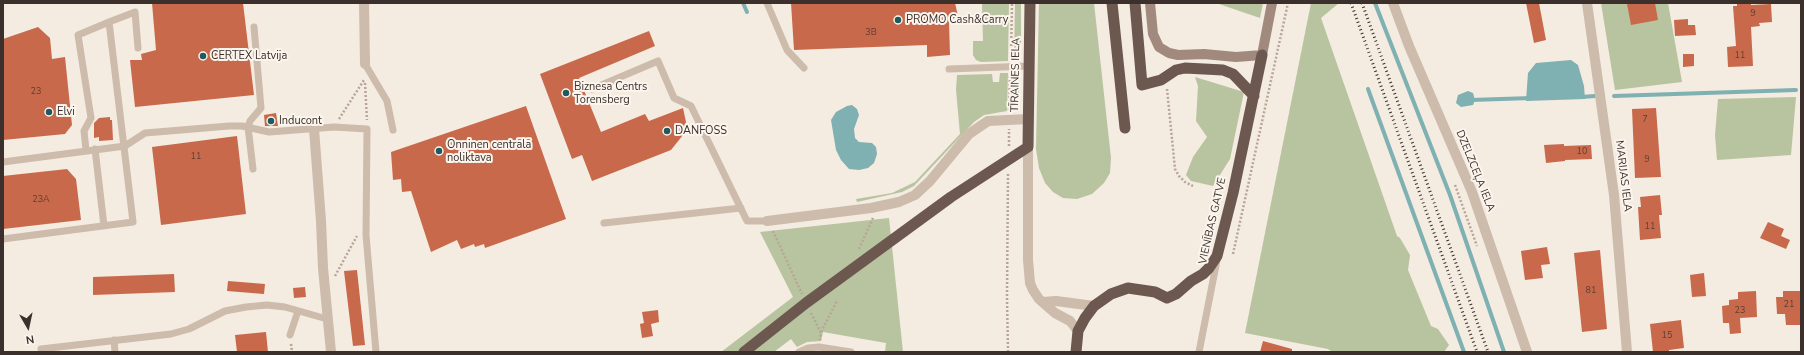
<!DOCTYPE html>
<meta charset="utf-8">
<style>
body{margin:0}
#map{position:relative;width:1804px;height:355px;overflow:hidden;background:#f4ebe1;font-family:"Nunito Sans",sans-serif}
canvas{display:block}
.frame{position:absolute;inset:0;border:4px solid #3b302b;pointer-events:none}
.north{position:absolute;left:8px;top:307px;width:40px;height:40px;-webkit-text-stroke:3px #fbf5ee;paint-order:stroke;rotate:171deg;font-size:11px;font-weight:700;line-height:16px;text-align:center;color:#3b302b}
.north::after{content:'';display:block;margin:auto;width:14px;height:18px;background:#3b302b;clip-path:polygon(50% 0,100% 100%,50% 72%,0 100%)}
</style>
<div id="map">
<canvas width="1804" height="355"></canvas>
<div class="frame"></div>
<div class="north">N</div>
</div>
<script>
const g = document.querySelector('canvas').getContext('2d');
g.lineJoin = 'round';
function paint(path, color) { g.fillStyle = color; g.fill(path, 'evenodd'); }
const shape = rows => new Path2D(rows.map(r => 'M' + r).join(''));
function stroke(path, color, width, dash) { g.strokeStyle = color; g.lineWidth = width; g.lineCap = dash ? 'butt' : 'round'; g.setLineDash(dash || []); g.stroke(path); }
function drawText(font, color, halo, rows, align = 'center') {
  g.font = font + ' "Nunito Sans",sans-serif'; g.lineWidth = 4; g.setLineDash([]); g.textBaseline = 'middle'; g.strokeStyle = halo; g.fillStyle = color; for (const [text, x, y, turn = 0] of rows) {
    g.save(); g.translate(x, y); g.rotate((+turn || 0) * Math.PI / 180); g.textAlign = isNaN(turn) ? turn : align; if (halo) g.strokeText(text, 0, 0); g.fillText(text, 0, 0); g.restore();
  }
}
paint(shape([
 [982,3,1009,3,1008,61,981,62,976,60,973,55,973,41,983,41],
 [1015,3,1021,3,1021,42,1019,56,1014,60],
 [1039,3,1094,3,1111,158,1110,173,1104,183,1092,194,1077,199,1063,198,1053,192,1045,183,1039,168,1036,149],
 [1216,3,1263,3,1260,18],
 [1311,3,1339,3,1321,18,1397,236,1400,238,1410,255,1408,270,1431,326,1438,329,1449,345,1444,352,1332,352,1328,349,1245,333],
 [1601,3,1668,3,1682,82,1615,90],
 [1000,73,1008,73,1007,111,984,115,974,122,914,186,902,192,857,202,856,199,892,193,915,182,960,134,956,90,957,75,992,74,993,82,999,82],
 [1014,75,1018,78,1019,91,1019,98,1013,107],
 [1195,77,1244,92,1230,159,1213,186,1191,181,1186,175,1193,157,1207,137,1196,121,1198,86],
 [1796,97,1791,155,1717,160,1715,135,1718,99],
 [889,218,903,352,885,352,886,343,823,332,821,341,807,342,797,347,791,339,774,352,721,352,793,297,760,232]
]), '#b8c4a0');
paint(shape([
 [1571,60,1578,65,1584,86,1585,99,1526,101,1528,73,1536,63],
 [1468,91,1473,93,1475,100,1473,105,1461,107,1456,103,1458,95],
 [852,105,857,109,859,115,854,129,855,138,859,142,872,143,876,147,877,154,874,163,868,168,859,170,849,169,841,160,836,150,831,120,836,112,847,106]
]), '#7fb0b2');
stroke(shape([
 [743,3,747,12],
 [1375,3,1450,195,1504,352],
 [1368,89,1464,352],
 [1614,96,1796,90],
 [1581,97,1595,96],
 [1471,100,1532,98]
]), '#7fb0b2', 4);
paint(shape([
 [152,3,243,3,254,95,135,107,130,60,142,60,141,54,156,50],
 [791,3,955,3,958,16,949,21,950,55,927,57,927,45,794,50],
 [1526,3,1539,3,1546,40,1534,43],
 [1634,3,1655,3,1658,20,1631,25,1627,4],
 [1737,3,1751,3,1751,5,1771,4,1772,22,1759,23,1760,26,1751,27,1753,66,1728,67,1727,47,1736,46,1733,6,1737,6],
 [1688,19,1688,25,1695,25,1696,35,1675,36,1674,20],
 [38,27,50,38,52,59,65,57,72,125,65,134,3,140,3,39],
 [649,31,655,46,579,78,601,132,645,114,649,121,683,108,686,122,683,135,671,150,592,181,582,155,572,159,540,74],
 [1683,54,1694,54,1694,66,1683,67],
 [526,106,566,219,485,248,484,244,475,247,474,244,461,249,457,240,431,252,411,191,402,192,401,179,393,180,391,152],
 [1656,108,1661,177,1635,178,1632,109],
 [276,113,278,126,265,126,264,115],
 [110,117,110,120,112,120,113,140,99,141,99,137,94,138,94,123,99,118],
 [237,136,246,214,161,225,152,147],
 [1564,144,1564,146,1591,145,1592,159,1565,160,1565,161,1546,163,1544,145],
 [67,169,76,179,81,220,3,229,3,176],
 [1660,195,1662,215,1659,215,1661,238,1640,240,1638,207,1641,207,1640,197],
 [1768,222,1784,229,1781,236,1790,240,1786,249,1760,238],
 [1547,247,1550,264,1541,265,1543,278,1525,280,1521,251],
 [1600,250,1607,329,1582,332,1574,253],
 [357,270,365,345,353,346,344,271],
 [1704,273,1706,296,1692,297,1690,275],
 [174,274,175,292,93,295,93,277],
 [228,281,265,284,264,294,227,291],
 [305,287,306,297,294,298,293,288],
 [1756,291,1757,317,1740,318,1741,333,1730,334,1729,323,1723,323,1722,306,1729,305,1729,300,1738,299,1738,292],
 [1783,291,1801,291,1801,325,1786,325,1785,314,1777,314,1776,297,1783,297],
 [658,310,659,322,651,324,653,336,642,338,640,324,644,323,642,312],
 [1681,320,1684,348,1669,350,1669,352,1653,352,1650,324],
 [266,332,268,352,237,352,235,335],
 [1263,341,1292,349,1292,352,1260,352]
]), '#c8694b');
stroke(shape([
 [1011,58,1012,3],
 [365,83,367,120],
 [1167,89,1175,169,1179,176,1185,182,1193,186],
 [1009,110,1010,75],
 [339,119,364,80],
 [1009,146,1009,129],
 [1455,185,1477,246],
 [773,231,802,294],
 [859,249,873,218],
 [1233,254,1288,3],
 [335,276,357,236],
 [811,313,821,333,820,340],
 [821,332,837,301],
 [291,344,292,352],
 [1008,352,1007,297,1008,173]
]), '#b9a596', 2.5, [2, 2]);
stroke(shape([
 [767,3,787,50,804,68],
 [365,64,387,101,393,130],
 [949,69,1029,66],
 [592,89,658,61,674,98,691,106,747,221,767,221],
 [95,149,104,226],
 [86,150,84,131,91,118,78,35,109,22],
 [3,162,125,146,145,133,229,126,242,126,269,132,334,127,367,129,366,235,376,352],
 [253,169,248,127,250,121,261,108,254,27],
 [604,223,741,208],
 [3,239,133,222,109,22,135,12,138,48],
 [290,335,298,311],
 [114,340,115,352],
 [41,349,171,334,189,329,225,311,246,307,267,305,285,307,327,319],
 [799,352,808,348,819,347,851,352],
 [1199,352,1217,260]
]), '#cdbbac', 7);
stroke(shape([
 [364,3,365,64],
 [1393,3,1409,46,1472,192,1527,352],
 [1587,3,1614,195,1627,352],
 [314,129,321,221,323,268,331,352],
 [1028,147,1028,260,1030,283,1033,290,1039,299,1055,313,1070,321,1078,331],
 [767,221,871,208,899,202,915,195,930,181,969,134,988,121,1028,119],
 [1043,302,1056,301,1094,306]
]), '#cdbbac', 10);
stroke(shape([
 [1150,3,1153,34,1159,47,1169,53,1178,55,1204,54,1236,57,1262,55,1272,3]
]), '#a18a7d', 10);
stroke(shape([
 [1112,3,1125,128],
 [1135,3,1142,85,1161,80,1176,70,1185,68,1223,70,1233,74,1254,96],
 [744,352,806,303,951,197,1028,147,1030,3],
 [1076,352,1078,331,1085,318,1094,306,1111,294,1128,288,1155,292,1167,298,1176,294,1191,281,1203,274,1209,268,1217,256,1233,193,1262,55]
]), '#6c584f', 11);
stroke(shape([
 [1351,3,1477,352],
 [1362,3,1488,352]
]), '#3b302b', 3, [1, 3]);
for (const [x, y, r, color] of [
 [898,20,4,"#1f5a5e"],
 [203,56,4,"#1f5a5e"],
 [566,93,4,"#1f5a5e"],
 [49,112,4,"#1f5a5e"],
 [271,121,4,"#1f5a5e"],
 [667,131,4,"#1f5a5e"],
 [439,151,4,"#1f5a5e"]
]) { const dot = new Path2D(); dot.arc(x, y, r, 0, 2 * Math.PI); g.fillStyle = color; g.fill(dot); stroke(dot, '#fbf5ee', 1.5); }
drawText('9px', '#5e3e33', null, [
 ["9",1753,14],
 ["3B",871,33],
 ["11",1740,56],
 ["23",36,92],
 ["7",1645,120],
 ["10",1582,152],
 ["11",196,157],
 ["9",1647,160],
 ["23A",41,200],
 ["11",1650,227],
 ["81",1591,291],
 ["21",1789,305],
 ["23",1740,311],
 ["15",1667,336]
]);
drawText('11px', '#3b302b', '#fbf5ee', [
 ["PROMO Cash&Carry",906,20],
 ["CERTEX Latvija",211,56],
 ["Biznesa Centrs",574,87],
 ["Torensberg",574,100],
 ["Elvi",57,112],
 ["Inducont",279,121],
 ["DANFOSS",675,131],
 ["Onninen centrālā",447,145],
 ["noliktava",447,158]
], 'left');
drawText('11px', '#3b302b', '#fbf5ee', [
 ["TĪRAINES IELA",1016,75,-89],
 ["DZELZCEĻA IELA",1475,171,68],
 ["MARIJAS IELA",1623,176,83],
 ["VIENĪBAS GATVE",1213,221,-77]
]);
</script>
